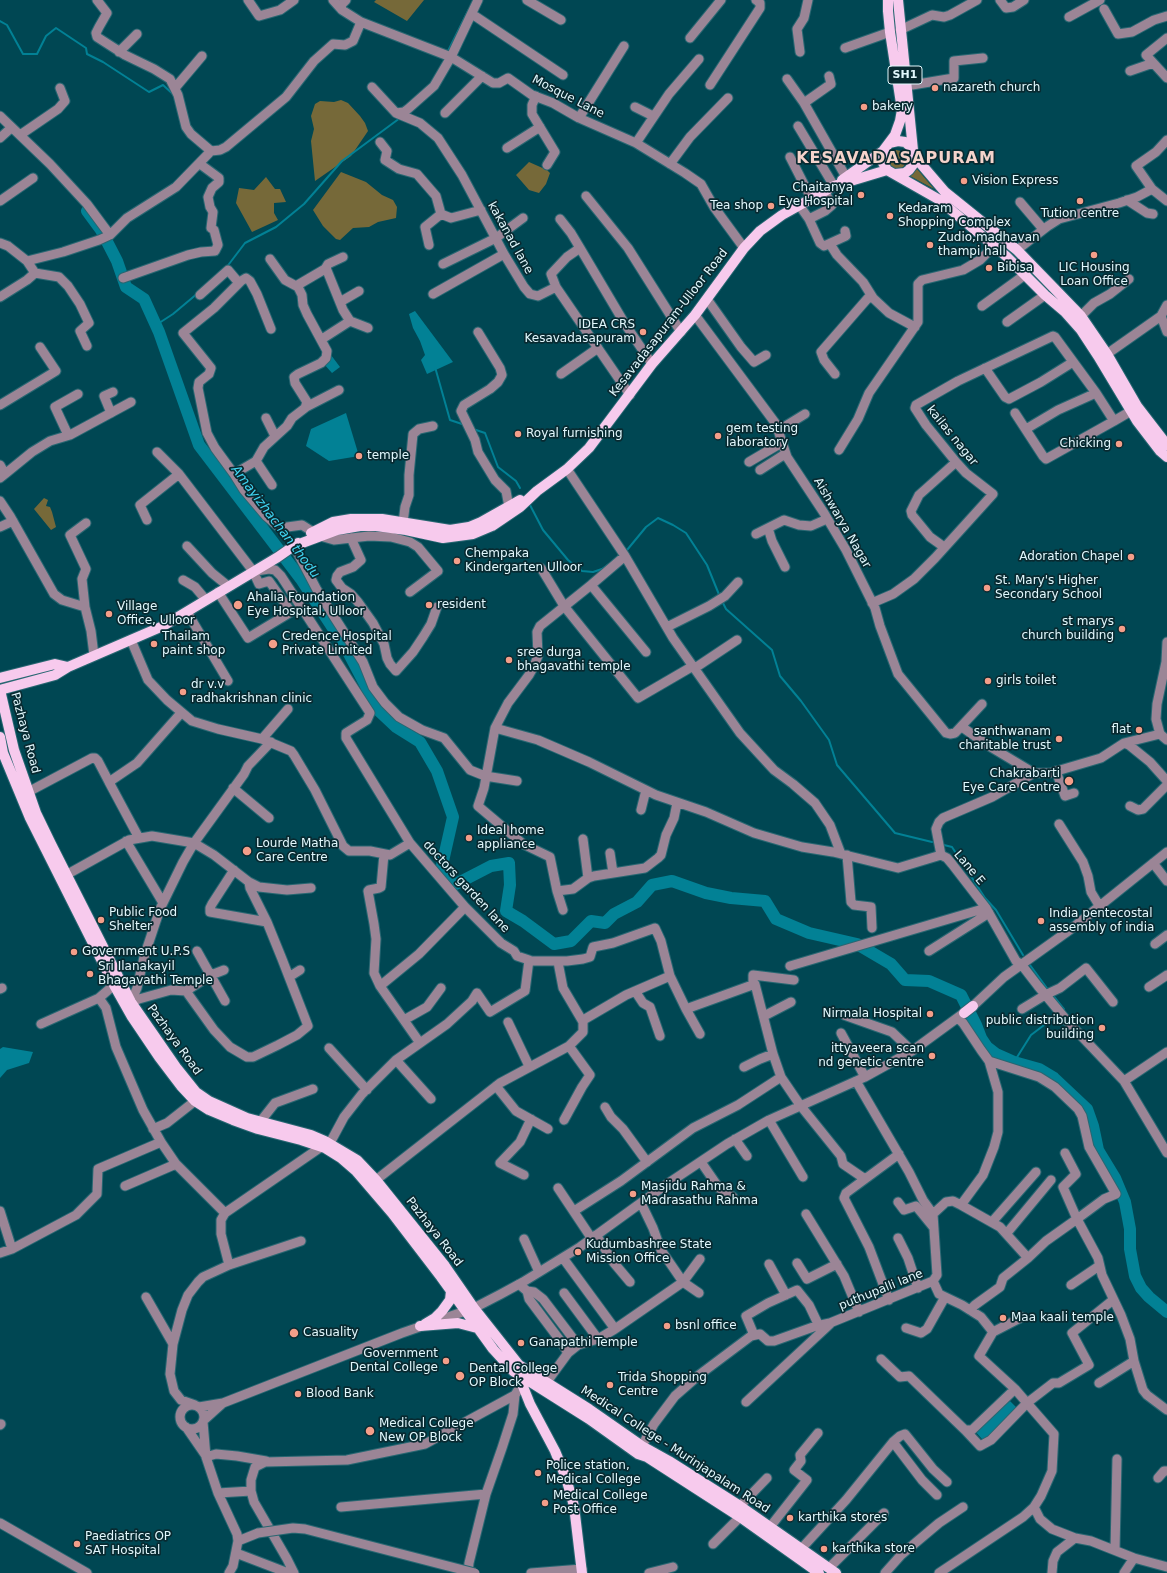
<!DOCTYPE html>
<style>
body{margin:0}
canvas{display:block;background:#004753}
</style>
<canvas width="1167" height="1573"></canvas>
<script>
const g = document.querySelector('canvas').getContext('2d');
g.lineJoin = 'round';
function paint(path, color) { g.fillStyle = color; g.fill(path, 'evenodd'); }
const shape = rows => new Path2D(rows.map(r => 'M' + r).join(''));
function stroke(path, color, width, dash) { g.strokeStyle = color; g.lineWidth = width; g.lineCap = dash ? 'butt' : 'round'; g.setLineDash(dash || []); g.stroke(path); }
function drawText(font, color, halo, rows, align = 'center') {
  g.font = font + ' "DejaVu Sans",sans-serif'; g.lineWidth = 3.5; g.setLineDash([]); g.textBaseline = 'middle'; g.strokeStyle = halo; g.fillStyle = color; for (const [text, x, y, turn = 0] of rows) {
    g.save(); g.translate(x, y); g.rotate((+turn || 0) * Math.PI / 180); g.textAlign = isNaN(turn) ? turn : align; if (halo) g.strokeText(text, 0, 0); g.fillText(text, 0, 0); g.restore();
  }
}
paint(shape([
 [376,0,424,0,407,21,374,2],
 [341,100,348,103,360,116,365,123,368,131,351,156,315,181,311,141,314,129,311,116,315,104,320,101,334,102],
 '886 160a10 10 0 1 1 20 0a10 10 0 1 1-20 0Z',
 [529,162,547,170,550,173,546,184,539,193,529,190,516,175],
 [917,169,934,189,910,176],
 [341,172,366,182,382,195,393,200,397,207,396,218,378,222,369,227,353,228,340,240,336,239,323,226,313,210],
 [266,177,275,189,280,189,286,202,274,203,274,213,278,220,252,232,236,203,239,188,254,190],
 [44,498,48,500,46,506,50,507,52,512,56,527,51,530,34,509]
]), '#766939');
paint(shape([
 [415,311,453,362,427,374,421,360,425,355,420,341,413,328,409,314],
 [331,355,340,367,332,373,323,363],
 [346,413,359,456,329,461,306,446,311,429],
 [3,1047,33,1052,29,1063,7,1070,0,1078,0,1049],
 [1009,1400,1020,1411,989,1447,974,1430]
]), '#028195');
stroke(shape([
 [0,21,7,25,23,54,37,54,46,36,56,28,86,48,87,54,103,62,149,92,163,85,175,96],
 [448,51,469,9],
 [226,268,245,243,276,227,304,204,342,161,400,118],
 [156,325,173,314,198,293],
 [435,367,450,420,462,424],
 [476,430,485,433,498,467,516,481,520,488],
 [530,505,543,530,568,560,582,571,593,572,602,569,609,564],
 [627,550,646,527,658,518,673,525,686,533,707,565,720,597],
 [722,601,726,609,772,650,780,676,801,701,829,740,837,765,895,833,932,842],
 [944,845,952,847,985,898,996,910,1023,955],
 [1030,965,1049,991],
 [1052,994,1064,1009],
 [1014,1062,1031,1035,1056,1016]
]), '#028195', 2);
stroke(shape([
 [87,211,101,230,117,261,126,287,144,299,159,332,199,445,301,579,346,648,379,711,396,727,420,742,437,771,453,817,441,870,449,887,462,881,491,866,509,863,510,885,506,911,523,921,554,944,571,941,591,921,605,923,614,914,637,902,652,885,672,881,706,893,731,898,765,901,776,919,809,933,857,944,891,964,905,980,929,981,961,995,976,1025,981,1038,987,1047,996,1054,1014,1062,1039,1069,1054,1078,1087,1109,1093,1126,1098,1150,1115,1178,1125,1202,1130,1229,1130,1249,1135,1276,1141,1288,1149,1297,1167,1312]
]), '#028195', 12);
const minor = shape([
 [97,0,107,13,99,27,96,33,97,37,125,55,154,69,170,79,178,95,186,127,191,134,211,151],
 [248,0,259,16,280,10,294,0],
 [333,0,342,10],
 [346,0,341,5,342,10,361,22,451,57,493,83,499,83,508,78,532,95,553,103,579,118,636,143,685,173,701,184,714,207,744,248],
 [527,0,561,20],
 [1000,0,1006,8,1013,7,1024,0],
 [1104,9,1118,34,1132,32,1154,20,1167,16],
 [472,14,563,75],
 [1069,17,1100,0],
 [900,30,932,15,944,17,950,15,977,0],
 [690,38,721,0],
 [1167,38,1146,55,1167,78],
 [845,48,890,32],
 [119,52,137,34],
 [800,52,797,29,804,18,808,0],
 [1130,71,1153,63],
 [787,79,804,103,846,177],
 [710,85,760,8,760,3,756,0],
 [906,86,954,78,954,61,983,58],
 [372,87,396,113,404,112,408,109,434,86,451,57,478,0],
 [175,88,202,56],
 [536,96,532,105,532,114,555,152,547,165],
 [804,103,831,84,829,76],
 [635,107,653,116],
 [396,113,420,123,438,138,462,175,504,254,524,287,530,294,538,296,556,287,630,395],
 [445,113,482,76],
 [0,116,50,164,87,204,110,235],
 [579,118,624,46],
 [798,126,834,186],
 [20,135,58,109,65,101,60,88],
 [0,138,11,128],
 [380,142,387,151,385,160,399,169,417,174,436,196,441,214],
 [636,143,669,94,699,59],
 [507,148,540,127],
 [790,157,811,198],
 [670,164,690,137,728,98],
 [1152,189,1167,201],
 [586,196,628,248,681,332],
 [1127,200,1147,213,1153,214],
 [0,201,33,178],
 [1020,202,1043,229],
 [799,205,809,219,820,243,824,246,846,236,845,231],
 [809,219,825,211,832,205,824,191],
 [0,243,8,246,27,261],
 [830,244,837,255,863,282,873,298],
 [429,245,425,227,441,214,451,218,481,210],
 [580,248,625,324,652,364],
 [1017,250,1048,226,1059,219,1119,203,1137,197,1152,189,1136,166,1156,152,1167,140],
 [270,259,285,280,298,287,302,295,303,305,307,314,327,351,326,358,321,363,298,374,294,377,295,383,307,402,305,408,292,418,287,426,264,447,256,461,234,474,244,490,266,516,280,528,302,525,313,532],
 [443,264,496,238,523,218],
 [326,268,343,310,350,321,368,328],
 [35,273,59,277,68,286,80,304,89,323,80,331,87,346],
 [123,278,188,255,201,252,215,251,218,245,214,230,211,228,213,212,210,207,208,197,212,188,219,182,219,178,200,164],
 [296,286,325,269,328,264,343,257],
 [556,287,551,274,567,257,580,248,571,233,560,219],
 [433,294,504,254],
 [200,295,228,270,239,283],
 [0,297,27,280,35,273,27,261,63,252,99,240,110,235,127,218,176,187,211,151,220,150,226,147,286,97,314,61,333,44,345,45,353,41,361,22],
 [707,299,741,347,754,362,766,355],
 [340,302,359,291],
 [982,306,1026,274],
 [695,315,776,424,787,457,824,513,846,550,875,608,880,626,898,674,946,733,950,734,955,733,982,704],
 [1081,316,1094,303,1110,294,1129,279],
 [1161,316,1167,305],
 [1007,322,1045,295],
 [478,332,500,368,502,375,498,382,490,389,464,405,461,411,475,440,478,452,495,480,506,491,509,507],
 [322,339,350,321],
 [1107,354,1161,316,1167,332],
 [985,368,1005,397,1009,399,1041,382,1073,362],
 [561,374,598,348],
 [835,374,824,360,821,352,868,298,873,298,889,313,915,327],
 [0,405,56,371,40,347],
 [306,407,339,390],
 [111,413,104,396,113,392],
 [1015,413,1043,456,1046,459,1114,421,1131,411],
 [266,418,275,436],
 [1026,429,1058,410,1096,393],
 [779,430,805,414],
 [68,435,55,407,78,394],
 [839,450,858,419,869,393,918,322,918,284,922,280,963,270,980,260,994,246],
 [157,452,179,474,253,571,259,584,269,581,291,612,248,638,218,592],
 [256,461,272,485],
 [749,462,783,442],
 [0,465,5,474,0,478],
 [567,469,625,556,673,638,740,733,774,770,793,784,815,803,830,825,841,854],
 [760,470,785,454],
 [5,474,32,452,50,441,70,435,131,402],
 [234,474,215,448,207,433,198,388,199,382,209,374,211,368,183,333,214,308,241,281,246,278,250,281,257,294,271,329],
 [0,501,10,516,54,594,62,600,85,607],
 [147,520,140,505,179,474],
 [86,523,70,535,86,569,82,579,85,607,91,631,94,655],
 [403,523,405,507,409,495,409,475,413,434,419,429,433,426],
 [0,527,13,521],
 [768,528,772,541,785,567],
 [756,534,784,520,799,525,811,526,827,519],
 [320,536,334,540,369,536,391,537,410,542,418,547,438,571,410,592],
 [351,538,361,560,353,567,340,572,337,576,336,580,342,588,351,594,358,602,373,623,384,644,387,658,390,664,396,671,413,652,423,637,431,624,437,607],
 [187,546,212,573,228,586],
 [294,546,317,590,363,662,373,687,385,703,399,717,422,730,444,738,470,770,485,776,517,781],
 [944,547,930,537,912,515,911,511,919,495,956,462],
 [625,556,591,585,540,626,537,632,538,656,534,666,529,675,508,703,495,728,538,740,589,762,656,795,706,812,754,833,802,847,833,852,898,868,941,855],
 [541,568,564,606,638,698,693,666],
 [256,571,269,569,275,570,281,576,370,713,367,720,346,733,346,738,410,843],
 [183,580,195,587,206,600],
 [591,585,646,652],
 [872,603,893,594,914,579,935,558,993,494,966,473,956,462,926,425,915,408,916,405,958,381,1053,336,1055,337,1096,393,1114,421],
 [187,612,228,681],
 [667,627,709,606,725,596,738,582],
 [131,640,148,680,167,700,192,721,218,729,262,739,291,751,294,755,315,790,343,846,349,851,370,851,390,855,410,843,465,907,501,943,514,951,517,956,532,961,567,961,583,959,590,957,593,947,613,943,655,928,661,941,670,976],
 [1167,642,1166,662,1157,704,1156,719,1160,734,1167,740],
 [695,668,737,640],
 [962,727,989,746,1034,773],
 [495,728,484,788,478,806,523,844,550,857,557,891],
 [262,739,288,709],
 [1124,743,1160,734],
 [1056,771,1065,796,1074,793],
 [1167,781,1150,762,1129,745,1124,743,1101,758,1050,773,1034,773,992,797,943,818,939,822,936,829,941,855,947,858,952,864,986,908,1016,961,1021,964,1038,986,1068,1022,1124,1081,1167,1153],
 [109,782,139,838],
 [233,788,269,818],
 [28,792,92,758,95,758,98,761,109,782,137,763,181,713],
 [1130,806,1138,810,1143,809,1167,785],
 [641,810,646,790],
 [1059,824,1083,862,1088,876,1091,892,1100,907],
 [583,839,588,878],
 [126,841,163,903],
 [610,853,613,873],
 [384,854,381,887,379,888,369,890,368,891,374,924,376,939,374,973,380,986,420,1043],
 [847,855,851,902,854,905,871,907,872,928],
 [1153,863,1167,881],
 [234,870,212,904,210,908,210,912,267,922],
 [66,875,129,840,152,836,194,843,214,855,249,882,250,888,267,922,282,959,308,1026,297,1035,278,1045,253,1057,247,1057,230,1047,214,1030,186,991,171,990,139,999,126,1005],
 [249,882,259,887,287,890,311,888],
 [563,910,557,891,573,889,588,878,594,876,645,868,658,858,661,855,666,835,674,818,677,803],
 [1155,944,1167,935],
 [197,951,225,1001],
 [929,951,989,913],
 [558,962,563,988,583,1022],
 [790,966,986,908],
 [289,977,300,970],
 [753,985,753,975,794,980],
 [380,986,419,954,465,907],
 [1149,987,1167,975],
 [0,989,2,988],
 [186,991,211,975,224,970],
 [635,991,643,1003,650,1007,660,1036],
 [131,1002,137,988,144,957,160,909,183,862,194,843,244,774,248,766,271,742],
 [973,1006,1004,977,1071,929,1167,852],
 [686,1009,700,1034],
 [1022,1009,1045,995,1060,988,1086,968,1113,1002],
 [844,1015,892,1032,912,1051],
 [764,1016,791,1002],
 [958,1018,963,1023,981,1050,989,1061,1039,1077,1055,1087,1078,1109,1082,1116,1089,1147,1116,1194,1104,1199,1077,1219,1098,1258,1102,1275,1121,1315,1130,1339,1134,1361,1143,1390,1147,1395,1167,1410],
 [404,1020,427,1007,441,988],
 [508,1022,529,1066],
 [41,1024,99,998],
 [841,1033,865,1077],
 [329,1048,367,1090],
 [396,1060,431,1099],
 [744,1067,760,1059,773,1054],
 [856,1081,909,1172,923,1200,933,1214],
 [1124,1081,1167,1052],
 [496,1086,516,1111,548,1129],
 [605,1107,611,1117,623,1129,647,1162],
 [564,1120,582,1087,590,1075,569,1046],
 [769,1120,803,1177],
 [260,1122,275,1103,313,1089],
 [153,1129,167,1123,195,1101],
 [735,1139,747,1156],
 [161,1142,176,1164,225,1213],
 [330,1143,344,1117,362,1094,396,1060,447,1024,472,1001,477,993,490,1012,525,991,529,960],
 [701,1162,719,1188,733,1197],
 [524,1175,500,1163,520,1142,531,1119],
 [376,1180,500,1083,569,1046,583,1032,583,1022,585,1019,626,995,670,976,686,1009,755,984,773,1054,781,1077,800,1105,841,1156,843,1164,865,1179],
 [125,1186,176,1164],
 [558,1188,592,1239],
 [898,1202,904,1210,916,1206,934,1228],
 [641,1203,653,1228,661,1250,683,1282,699,1293],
 [961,1205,1000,1227,1028,1258],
 [0,1211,12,1249,76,1215,97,1194,98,1169,161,1142,143,1110,116,1047,106,1008,99,998,114,985],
 [574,1211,621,1181,693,1128,738,1105,781,1077],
 [806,1214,844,1276,859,1312],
 [992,1222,1036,1172],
 [1007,1233,1051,1180],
 [596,1235,614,1263,630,1282],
 [898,1238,908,1258,918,1288],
 [524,1239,539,1272],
 [0,1253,12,1249],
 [797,1263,807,1279,837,1264],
 [769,1264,786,1295],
 [229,1265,301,1241],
 [933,1281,939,1294,962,1305,981,1317,993,1332,979,1356,1015,1389,1027,1403,1053,1383,1059,1383,1089,1365,1072,1333,1113,1300],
 [519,1284,527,1291,534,1292,543,1299,578,1345],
 [1071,1285,1099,1266],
 [527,1291,529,1299,559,1339,568,1353],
 [564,1293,598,1339],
 [146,1297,173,1344],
 [889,1300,869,1247,844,1198,846,1193,899,1154],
 [970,1310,975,1305,1000,1287,1003,1278,1028,1258,1046,1241,1077,1219,1063,1187,1076,1174,1065,1153],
 [906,1328,921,1333,927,1329,945,1297],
 [615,1329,683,1282,700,1259],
 [993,1332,1022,1317],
 [754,1335,746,1316,768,1303,797,1290,809,1305,819,1326],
 [881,1359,900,1377,909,1376,965,1430,972,1430,1015,1389],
 [1099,1383,1134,1361],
 [543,1387,568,1353,578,1345,598,1339,615,1329,563,1258],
 [746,1402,830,1324],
 [195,1405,181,1400,174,1391,170,1374,173,1344,182,1310,188,1295,198,1282,203,1277,229,1265,221,1234,221,1220,225,1213,321,1147,324,1142],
 '180 1417a12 12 0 1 1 24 0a12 12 0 1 1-24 0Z',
 [199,1407,223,1403,402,1333,474,1308,501,1294,523,1282,580,1247,667,1184,727,1144,769,1120,865,1077,912,1051,964,1013],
 [203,1421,223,1403],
 [203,1422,206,1457,218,1493,237,1534,238,1541,233,1566,229,1573],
 [0,1425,1,1424],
 [186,1427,206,1456],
 [893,1442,922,1480,937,1495],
 [639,1451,654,1424,675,1396,699,1375,751,1336,760,1334,768,1341,774,1341,816,1326,830,1323,933,1281,937,1275,933,1214,946,1202,953,1201,961,1205,983,1175,994,1147,998,1132,998,1092,989,1061],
 [206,1457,216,1454,237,1456,266,1461],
 [1158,1478,1164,1471,1167,1471],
 [218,1493,251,1491],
 [740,1506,767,1478],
 [341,1507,486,1494],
 [1034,1507,1040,1519,1052,1529,1075,1538,1091,1541,1134,1558,1167,1567],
 [0,1523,87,1573],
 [770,1527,807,1480,794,1470,801,1461,800,1455,818,1433],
 [238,1541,258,1533],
 [713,1544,740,1517],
 [801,1549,846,1500,893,1442,900,1436,905,1434,933,1469,947,1482],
 [1115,1550,1117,1459],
 [236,1553,288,1573],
 [829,1568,884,1513],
 [294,1573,287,1559,254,1502,251,1491,251,1480,255,1467,265,1462,347,1460,425,1444,515,1395,522,1384],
 [468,1573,469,1563,486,1494,502,1448,513,1414,515,1395],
 [531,1573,582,1569],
 [649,1573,673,1567],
 [885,1573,901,1555,939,1523,963,1507],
 [939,1573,1023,1517,1034,1507,1041,1496,1052,1471,1054,1434,1027,1403,991,1440,980,1446,965,1430],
 [1052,1573,1053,1561,1057,1552,1075,1538],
 [1124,1573,1134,1558]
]);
const major = shape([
 [898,0,913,150],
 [889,143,898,141,905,142,911,147,915,157,915,162,909,170,905,173,895,174],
 [883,151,882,161,887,170,938,199,1006,256,1045,295,1065,312,1081,330,1098,356,1137,421,1160,451,1167,457],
 [915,157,945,192,1017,250,1081,316,1107,354,1137,406,1167,445],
 [842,180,883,151,895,135,900,121,902,110,890,32,888,11,888,0],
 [311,533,333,522,351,519,382,519,450,530,469,527,481,522,520,500],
 [294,546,337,530,360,526,376,526,406,530,443,538,473,534,492,526,520,507,537,491,567,469,589,448,652,364,695,315,744,248,760,231,782,215,834,186,887,170],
 [0,678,55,664,68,667],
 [0,690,14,750,36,813,51,844,131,1002,176,1067,196,1092,209,1101,247,1118,311,1135,325,1141,357,1160,376,1180,445,1266,474,1308,519,1365,589,1409,642,1446,669,1461,740,1506,836,1573],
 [0,690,55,675,68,667,163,626,278,557,298,543],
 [0,737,3,753,30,818,114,985,132,1017,159,1057,181,1086,195,1101,209,1110,233,1120,258,1129,301,1140,325,1148,341,1158,356,1171,392,1213,441,1277,493,1349,513,1371,589,1419,638,1454,647,1457,740,1517,819,1573],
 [964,1013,973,1006],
 [425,1324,435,1318,442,1311,450,1300,451,1291],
 [420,1326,458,1323,477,1328],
 [521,1375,522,1384,530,1404,555,1451,566,1478,574,1506,582,1573]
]);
stroke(minor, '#296772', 11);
stroke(major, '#296772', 12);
stroke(minor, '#9b8596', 9);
stroke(major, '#f7caed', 10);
const minorBridge = shape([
 [258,1533,293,1528,305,1529,475,1573]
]);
stroke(minorBridge, '#296772', 11, []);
stroke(minorBridge, '#9b8596', 9);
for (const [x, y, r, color] of [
 [935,88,4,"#f49e89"],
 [864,107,4,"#f49e89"],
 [964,181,4,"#f49e89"],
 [861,195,4,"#f49e89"],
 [1080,201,4,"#f49e89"],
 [771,206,4,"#f49e89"],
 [890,216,4,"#f49e89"],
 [930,245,4,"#f49e89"],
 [1094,255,4,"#f49e89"],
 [989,268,4,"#f49e89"],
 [643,332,4,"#f49e89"],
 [518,434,4,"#f49e89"],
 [718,436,4,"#f49e89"],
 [1119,444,4,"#f49e89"],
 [359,456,4,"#f49e89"],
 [1131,557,4,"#f49e89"],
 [457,561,4,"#f49e89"],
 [987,588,4,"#f49e89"],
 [238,605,5,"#f49e89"],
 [429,605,4,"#f49e89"],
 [109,614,4,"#f49e89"],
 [1122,629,4,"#f49e89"],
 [154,644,4,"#f49e89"],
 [273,644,5,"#f49e89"],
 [509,660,4,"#f49e89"],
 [988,681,4,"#f49e89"],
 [183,692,4,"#f49e89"],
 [1139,730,4,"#f49e89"],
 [1059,739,4,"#f49e89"],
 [1069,781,5,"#f49e89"],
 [469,838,4,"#f49e89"],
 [247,851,5,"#f49e89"],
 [101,920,4,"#f49e89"],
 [1041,921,4,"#f49e89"],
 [74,952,4,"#f49e89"],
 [90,974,4,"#f49e89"],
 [930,1014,4,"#f49e89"],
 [1102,1028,4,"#f49e89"],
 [932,1056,4,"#f49e89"],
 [633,1194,4,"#f49e89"],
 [578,1252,4,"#f49e89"],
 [1003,1318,4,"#f49e89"],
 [667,1326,4,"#f49e89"],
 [294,1333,5,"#f49e89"],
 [521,1343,4,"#f49e89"],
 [446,1361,4,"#f49e89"],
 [460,1376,5,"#f49e89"],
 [610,1385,4,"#f49e89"],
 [298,1394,4,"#f49e89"],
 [370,1431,5,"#f49e89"],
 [538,1473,4,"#f49e89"],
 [545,1503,4,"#f49e89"],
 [790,1518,4,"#f49e89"],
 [77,1544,4,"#f49e89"],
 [824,1549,4,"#f49e89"]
]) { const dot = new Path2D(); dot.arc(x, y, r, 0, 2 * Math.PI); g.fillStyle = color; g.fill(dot); stroke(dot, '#082a31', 1.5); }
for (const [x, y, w] of [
 [905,75,34]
]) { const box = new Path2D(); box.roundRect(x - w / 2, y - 9, w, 18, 3); g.fillStyle = '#082a31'; g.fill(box); stroke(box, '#e2f8fd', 1); }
drawText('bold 11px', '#e2f8fd', null, [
 ["SH1",905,75]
]);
drawText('12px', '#e2f8fd', '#082a31', [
 ["nazareth church",943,88],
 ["bakery",872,107],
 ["Vision Express",972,181],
 ["Chaitanya",853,188,"right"],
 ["Eye Hospital",853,202,"right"],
 ["Tea shop",763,206,"right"],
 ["Kedaram",898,209],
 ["Shopping Complex",898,223],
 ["Tution centre",1080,214,"center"],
 ["Zudio,madhavan",938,238],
 ["thampi hall",938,252],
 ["Bibisa",997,268],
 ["LIC Housing",1094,268,"center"],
 ["Loan Office",1094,282,"center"],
 ["IDEA CRS",635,325,"right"],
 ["Kesavadasapuram",635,339,"right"],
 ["gem testing",726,429],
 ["laboratory",726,443],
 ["Royal furnishing",526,434],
 ["Chicking",1111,444,"right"],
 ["temple",367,456],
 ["Chempaka",465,554],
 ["Kindergarten Ulloor",465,568],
 ["Adoration Chapel",1123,557,"right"],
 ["St. Mary's Higher",995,581],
 ["Secondary School",995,595],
 ["Ahalia Foundation",247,598],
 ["Eye Hospital, Ulloor",247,612],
 ["resident",437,605],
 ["Village",117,607],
 ["Office, Ulloor",117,621],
 ["st marys",1114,622,"right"],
 ["church building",1114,636,"right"],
 ["Thailam",162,637],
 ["paint shop",162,651],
 ["Credence Hospital",282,637],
 ["Private Limited",282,651],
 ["sree durga",517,653],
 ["bhagavathi temple",517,667],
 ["girls toilet",996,681],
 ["dr v.v",191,685],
 ["radhakrishnan clinic",191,699],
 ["flat",1131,730,"right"],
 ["santhwanam",1051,732,"right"],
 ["charitable trust",1051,746,"right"],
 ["Chakrabarti",1060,774,"right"],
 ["Eye Care Centre",1060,788,"right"],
 ["Ideal home",477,831],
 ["appliance",477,845],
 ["Lourde Matha",256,844],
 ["Care Centre",256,858],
 ["Public Food",109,913],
 ["Shelter",109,927],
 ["India pentecostal",1049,914],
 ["assembly of india",1049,928],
 ["Government U.P.S",82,952],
 ["Sri Ilanakayil",98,967],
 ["Bhagavathi Temple",98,981],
 ["Nirmala Hospital",922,1014,"right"],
 ["public distribution",1094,1021,"right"],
 ["building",1094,1035,"right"],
 ["ittyaveera scan",924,1049,"right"],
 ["nd genetic centre",924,1063,"right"],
 ["Masjidu Rahma &",641,1187],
 ["Madrasathu Rahma",641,1201],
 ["Kudumbashree State",586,1245],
 ["Mission Office",586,1259],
 ["Maa kaali temple",1011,1318],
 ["bsnl office",675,1326],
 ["Casuality",303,1333],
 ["Ganapathi Temple",529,1343],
 ["Government",438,1354,"right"],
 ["Dental College",438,1368,"right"],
 ["Dental College",469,1369],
 ["OP Block",469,1383],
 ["Trida Shopping",618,1378],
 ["Centre",618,1392],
 ["Blood Bank",306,1394],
 ["Medical College",379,1424],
 ["New OP Block",379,1438],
 ["Police station,",546,1466],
 ["Medical College",546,1480],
 ["Medical College",553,1496],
 ["Post Office",553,1510],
 ["karthika stores",798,1518],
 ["Paediatrics OP",85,1537],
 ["SAT Hospital",85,1551],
 ["karthika store",832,1549]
], 'left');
drawText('12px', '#e2f8fd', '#082a31', [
 ["Mosque Lane",568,97,27],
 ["kakanad lane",510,238,61],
 ["Kesavadasapuram-Ulloor Road",669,323,-52],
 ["kailas nagar",952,436,51],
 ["Aishwarya Nagar",842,523,60],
 ["Pazhaya Road",25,733,75],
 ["Lane E",969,868,50],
 ["doctors garden lane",466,887,47],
 ["Pazhaya Road",174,1040,54],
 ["Pazhaya Road",434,1232,52],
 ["puthupalli lane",881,1290,-22],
 ["Medical College - Murinjapalam Road",675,1450,33]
]);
drawText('italic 13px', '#40d5f2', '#082a31', [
 ["Amayizhachan thodu",275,522,53]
]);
g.letterSpacing = '1px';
drawText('bold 16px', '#f5d3cb', '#082a31', [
 ["KESAVADASAPURAM",896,159]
]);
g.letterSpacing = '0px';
</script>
